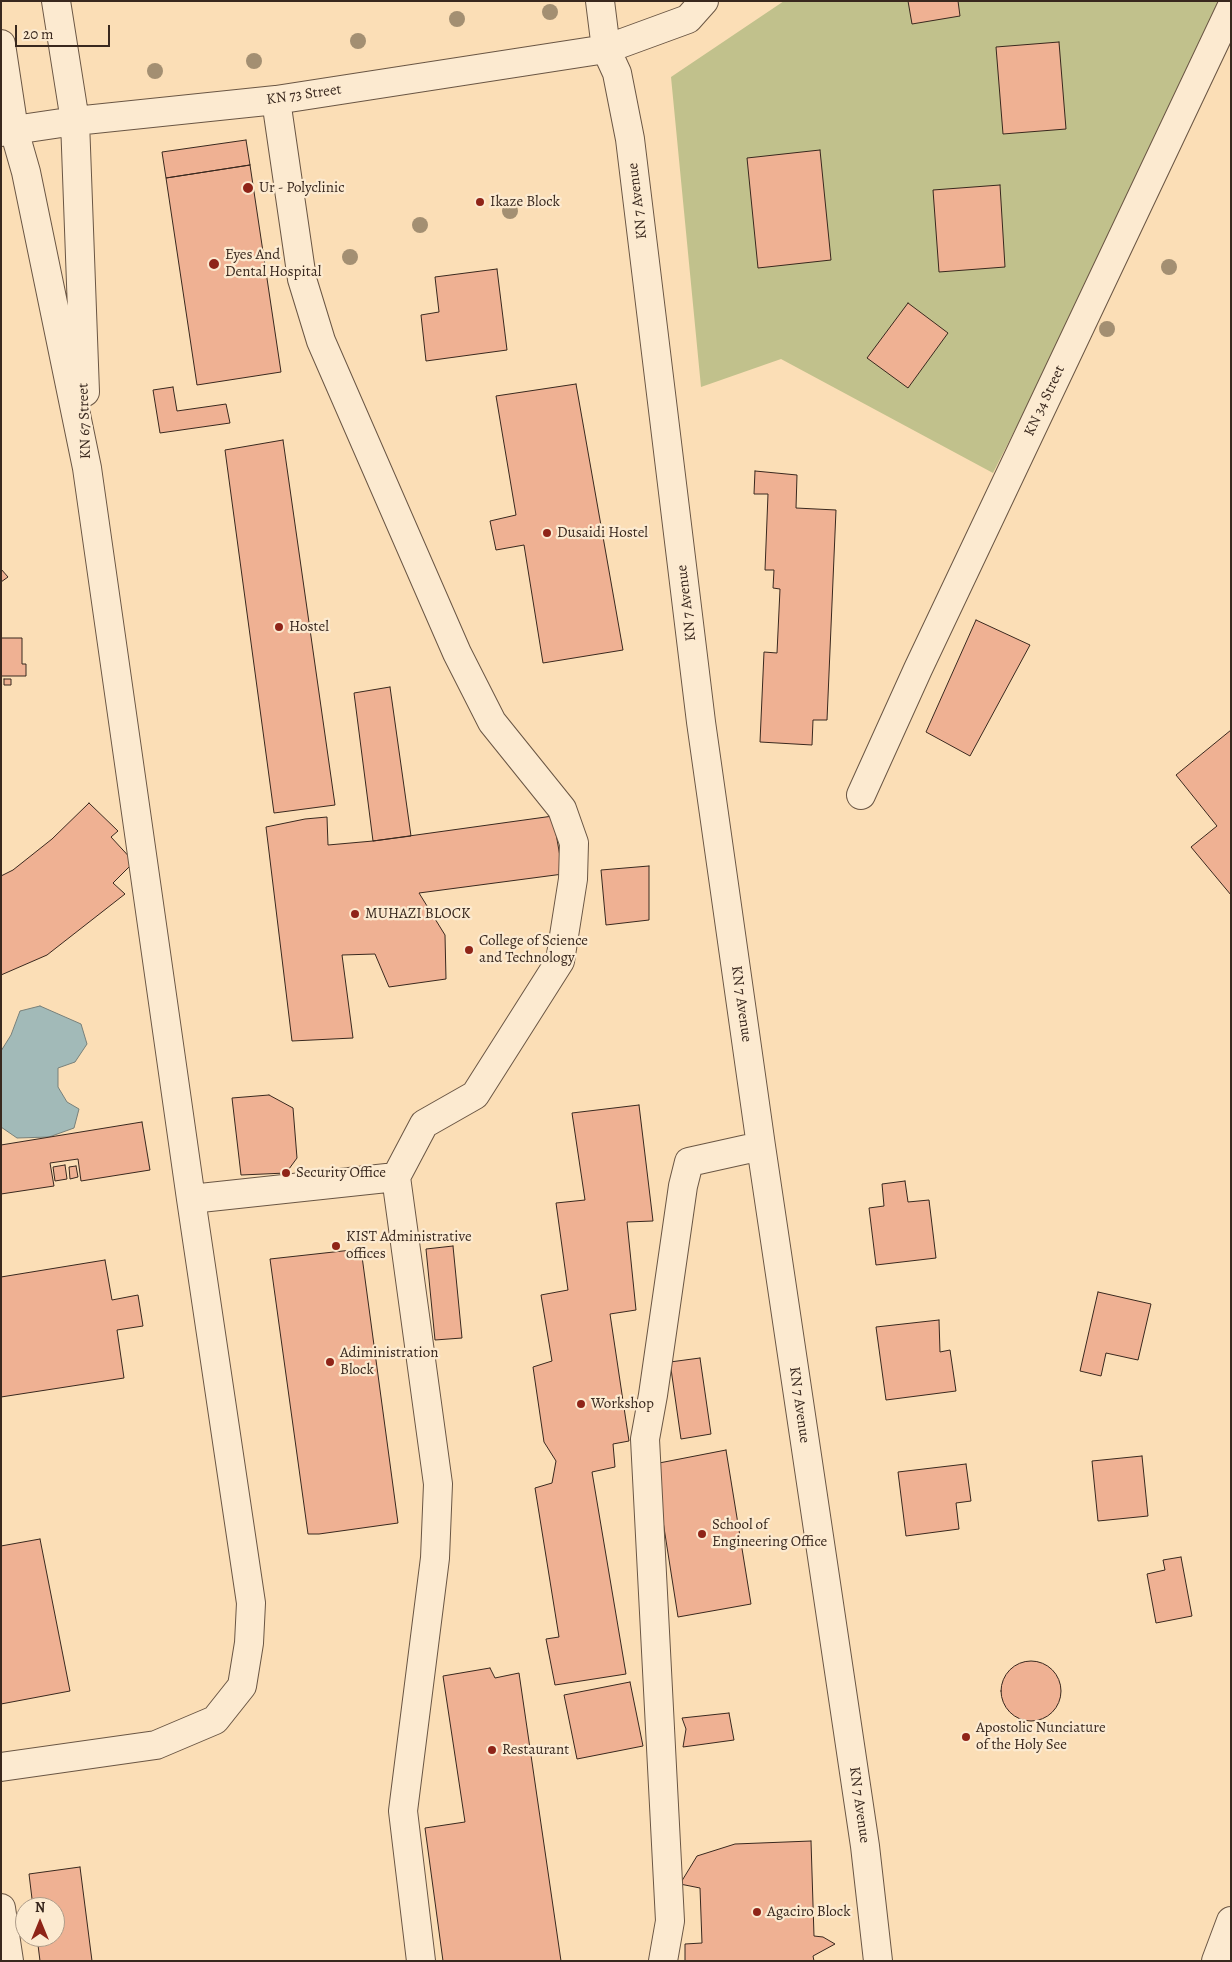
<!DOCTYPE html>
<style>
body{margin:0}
#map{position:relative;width:1232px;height:1962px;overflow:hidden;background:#fbdeb6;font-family:Alegreya,serif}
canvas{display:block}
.frame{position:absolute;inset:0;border:2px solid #39281e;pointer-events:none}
.north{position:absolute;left:15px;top:1897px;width:50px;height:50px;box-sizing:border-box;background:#fcead0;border:1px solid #ae9c89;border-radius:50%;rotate:0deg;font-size:14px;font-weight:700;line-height:20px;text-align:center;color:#39281e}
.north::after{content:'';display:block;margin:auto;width:18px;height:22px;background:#8f2418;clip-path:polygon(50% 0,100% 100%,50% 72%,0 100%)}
.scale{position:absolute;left:15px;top:25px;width:95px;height:22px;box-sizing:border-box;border:2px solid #39281e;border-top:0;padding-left:6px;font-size:15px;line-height:18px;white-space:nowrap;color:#39281e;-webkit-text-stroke:4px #fcead0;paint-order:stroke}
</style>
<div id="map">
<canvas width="1232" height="1962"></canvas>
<div class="frame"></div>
<div class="north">N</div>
<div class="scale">20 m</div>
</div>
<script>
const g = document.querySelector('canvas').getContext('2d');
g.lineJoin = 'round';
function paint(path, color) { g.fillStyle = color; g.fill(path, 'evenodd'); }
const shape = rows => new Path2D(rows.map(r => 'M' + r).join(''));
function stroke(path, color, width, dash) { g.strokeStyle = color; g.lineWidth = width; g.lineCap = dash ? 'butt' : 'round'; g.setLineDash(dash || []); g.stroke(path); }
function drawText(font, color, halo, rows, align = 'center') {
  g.font = font + ' Alegreya,serif'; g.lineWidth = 4.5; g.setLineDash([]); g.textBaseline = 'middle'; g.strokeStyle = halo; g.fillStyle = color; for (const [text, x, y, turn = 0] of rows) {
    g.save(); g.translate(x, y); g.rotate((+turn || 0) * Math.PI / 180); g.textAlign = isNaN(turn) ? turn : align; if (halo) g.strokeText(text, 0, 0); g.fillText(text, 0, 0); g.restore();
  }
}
paint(shape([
 [784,1,1223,1,1106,250,993,473,781,359,701,387,671,77]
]), '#c1c18c');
const water = shape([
 [40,1006,81,1024,87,1044,75,1062,58,1068,58,1087,67,1102,79,1109,74,1128,49,1137,17,1138,1,1127,1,1051,11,1035,20,1011,40,1006]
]);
paint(water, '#a2bab8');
stroke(water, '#78807a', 1);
const building = shape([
 [908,1,958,1,960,16,912,24,908,1],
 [1059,42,1066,129,1003,134,996,47,1059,42],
 [246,140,250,165,166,178,162,152,246,140],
 [820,150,831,260,758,268,747,158,820,150],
 [250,165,281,372,197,385,166,178,250,165],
 [1000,185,1005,267,939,272,933,190,1000,185],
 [497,269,507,350,426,361,421,315,439,312,435,277,497,269],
 [908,303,948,333,908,388,867,358,908,303],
 [576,384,623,650,543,663,524,545,496,550,490,521,516,515,496,396,576,384],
 [173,387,177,411,226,404,230,423,160,433,153,390,173,387],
 [283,440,335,805,274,813,225,450,283,440],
 [755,471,797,475,796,508,836,510,827,720,813,720,812,745,760,742,764,652,777,653,780,589,773,588,774,570,765,570,768,494,754,494,755,471],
 [1,569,8,577,1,582,1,569],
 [976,620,1030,645,970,756,926,732,976,620],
 [1,638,22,638,22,664,26,664,26,676,1,676,1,638],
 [4,679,11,679,11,685,4,685,4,679],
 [390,687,411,836,373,841,354,693,390,687],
 [1231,730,1231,895,1191,847,1217,826,1176,775,1231,730],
 [89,803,118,831,111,837,134,862,113,883,125,894,47,955,1,975,1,876,13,870,52,839,89,803],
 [553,816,563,874,419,893,445,935,446,979,389,987,375,954,342,955,353,1038,292,1041,266,827,305,819,327,817,328,845,373,841,553,816],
 [649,866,649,920,606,925,601,870,649,866],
 [269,1095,293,1108,297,1158,286,1173,241,1175,232,1098,269,1095],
 [639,1105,653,1221,627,1222,636,1310,610,1314,629,1441,613,1444,615,1467,592,1472,626,1674,555,1685,546,1639,559,1637,535,1488,552,1483,556,1461,544,1442,533,1367,552,1361,541,1295,568,1290,556,1203,585,1200,572,1113,639,1105],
 [142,1122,150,1170,81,1181,78,1159,50,1163,54,1186,1,1194,1,1145,142,1122],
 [65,1165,67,1179,55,1181,53,1167,65,1165],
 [76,1166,78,1177,70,1179,69,1167,76,1166],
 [905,1181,908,1202,929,1200,936,1258,876,1265,869,1208,884,1206,882,1184,905,1181],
 [453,1246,462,1338,435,1340,426,1249,453,1246],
 [361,1249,398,1523,319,1534,308,1534,270,1259,361,1249],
 [105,1260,112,1300,138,1295,143,1326,117,1330,124,1378,1,1397,1,1277,105,1260],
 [1098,1292,1151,1304,1138,1360,1106,1353,1101,1376,1080,1371,1098,1292],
 [939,1320,940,1352,950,1350,956,1391,886,1400,876,1327,939,1320],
 [700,1358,711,1434,681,1439,670,1362,700,1358],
 [726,1450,751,1604,678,1617,654,1464,726,1450],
 [1142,1456,1148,1516,1098,1521,1092,1461,1142,1456],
 [966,1464,971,1501,956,1503,959,1529,906,1536,898,1472,966,1464],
 [40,1539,70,1691,1,1704,1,1546,40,1539],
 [1181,1557,1192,1616,1156,1623,1147,1574,1165,1570,1163,1560,1181,1557],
 '1001 1691a30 30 0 1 1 60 0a30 30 0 1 1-60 0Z',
 [490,1668,495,1678,519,1673,561,1961,443,1961,425,1828,465,1822,443,1676,490,1668],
 [630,1682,643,1746,577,1759,564,1695,630,1682],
 [729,1713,734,1740,683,1747,686,1729,682,1718,729,1713],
 [811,1841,814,1936,823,1937,835,1944,813,1956,814,1961,685,1961,685,1944,702,1943,700,1888,680,1884,697,1856,735,1844,811,1841],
 [80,1867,92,1961,40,1961,37,1937,55,1937,55,1907,33,1907,29,1874,80,1867]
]);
paint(building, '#efb193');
stroke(building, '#39281e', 1);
const minor = shape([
 [56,1,75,121,85,392],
 [600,1,606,49,617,73,630,139,701,722,761,1146,865,1846,878,1961],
 [1,44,14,130,26,172,87,468,191,1199,251,1603,249,1643,242,1686,215,1720,156,1745,1,1767],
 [276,100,302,279,321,341,457,653,492,722,562,809,574,843,573,879,560,961,475,1095,424,1124,396,1177,438,1484,435,1558,403,1811,421,1961],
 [1,132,75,121,276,100,606,49,688,19,704,1],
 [861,795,918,669,1231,8],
 [191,1199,396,1177],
 [1,1908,9,1961],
 [663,1961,670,1921,645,1439,653,1395,683,1186,689,1162,761,1146],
 [1216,1961,1231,1921]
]);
stroke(minor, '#6a5644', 30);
stroke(minor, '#fcead0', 28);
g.fillStyle = '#a38f72';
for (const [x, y] of [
 [550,12],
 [457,19],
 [358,41],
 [254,61],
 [155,71],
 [510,211],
 [420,225],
 [350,257],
 [1169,267],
 [1107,329]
]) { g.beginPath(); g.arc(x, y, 8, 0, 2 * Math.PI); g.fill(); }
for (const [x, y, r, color] of [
 [248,188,6,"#8f2418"],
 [480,202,5,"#8f2418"],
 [214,264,6,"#8f2418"],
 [547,533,5,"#8f2418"],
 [279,627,5,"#8f2418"],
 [355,914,5,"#8f2418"],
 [469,950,5,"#8f2418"],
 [286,1173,5,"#8f2418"],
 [336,1246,5,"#8f2418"],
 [330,1362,5,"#8f2418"],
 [581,1404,5,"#8f2418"],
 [702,1534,5,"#8f2418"],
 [966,1737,5,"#8f2418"],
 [492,1750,5,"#8f2418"],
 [757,1912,5,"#8f2418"]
]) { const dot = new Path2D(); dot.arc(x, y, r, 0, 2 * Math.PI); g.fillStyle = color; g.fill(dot); stroke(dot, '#fcead0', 2); }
drawText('15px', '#39281e', '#fcead0', [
 ["KN 73 Street",304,95,-8],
 ["KN 7 Avenue",638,201,-97],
 ["KN 34 Street",1045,401,-65],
 ["KN 67 Street",85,421,-92],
 ["KN 7 Avenue",687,603,-97],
 ["KN 7 Avenue",741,1004,82],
 ["KN 7 Avenue",799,1405,82],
 ["KN 7 Avenue",859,1805,82]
]);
drawText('15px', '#39281e', '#fcead0', [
 ["Ur - Polyclinic",259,188],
 ["Ikaze Block",490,202],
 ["Eyes And",225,255],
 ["Dental Hospital",225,272],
 ["Dusaidi Hostel",557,533],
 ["Hostel",289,627],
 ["MUHAZI BLOCK",365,914],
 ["College of Science",479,941],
 ["and Technology",479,958],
 ["Security Office",296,1173],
 ["KIST Administrative",346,1237],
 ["offices",346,1254],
 ["Adiministration",340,1353],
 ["Block",340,1370],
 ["Workshop",591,1404],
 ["School of",712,1525],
 ["Engineering Office",712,1542],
 ["Apostolic Nunciature",976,1728],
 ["of the Holy See",976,1745],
 ["Restaurant",502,1750],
 ["Agaciro Block",767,1912]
], 'left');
</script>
